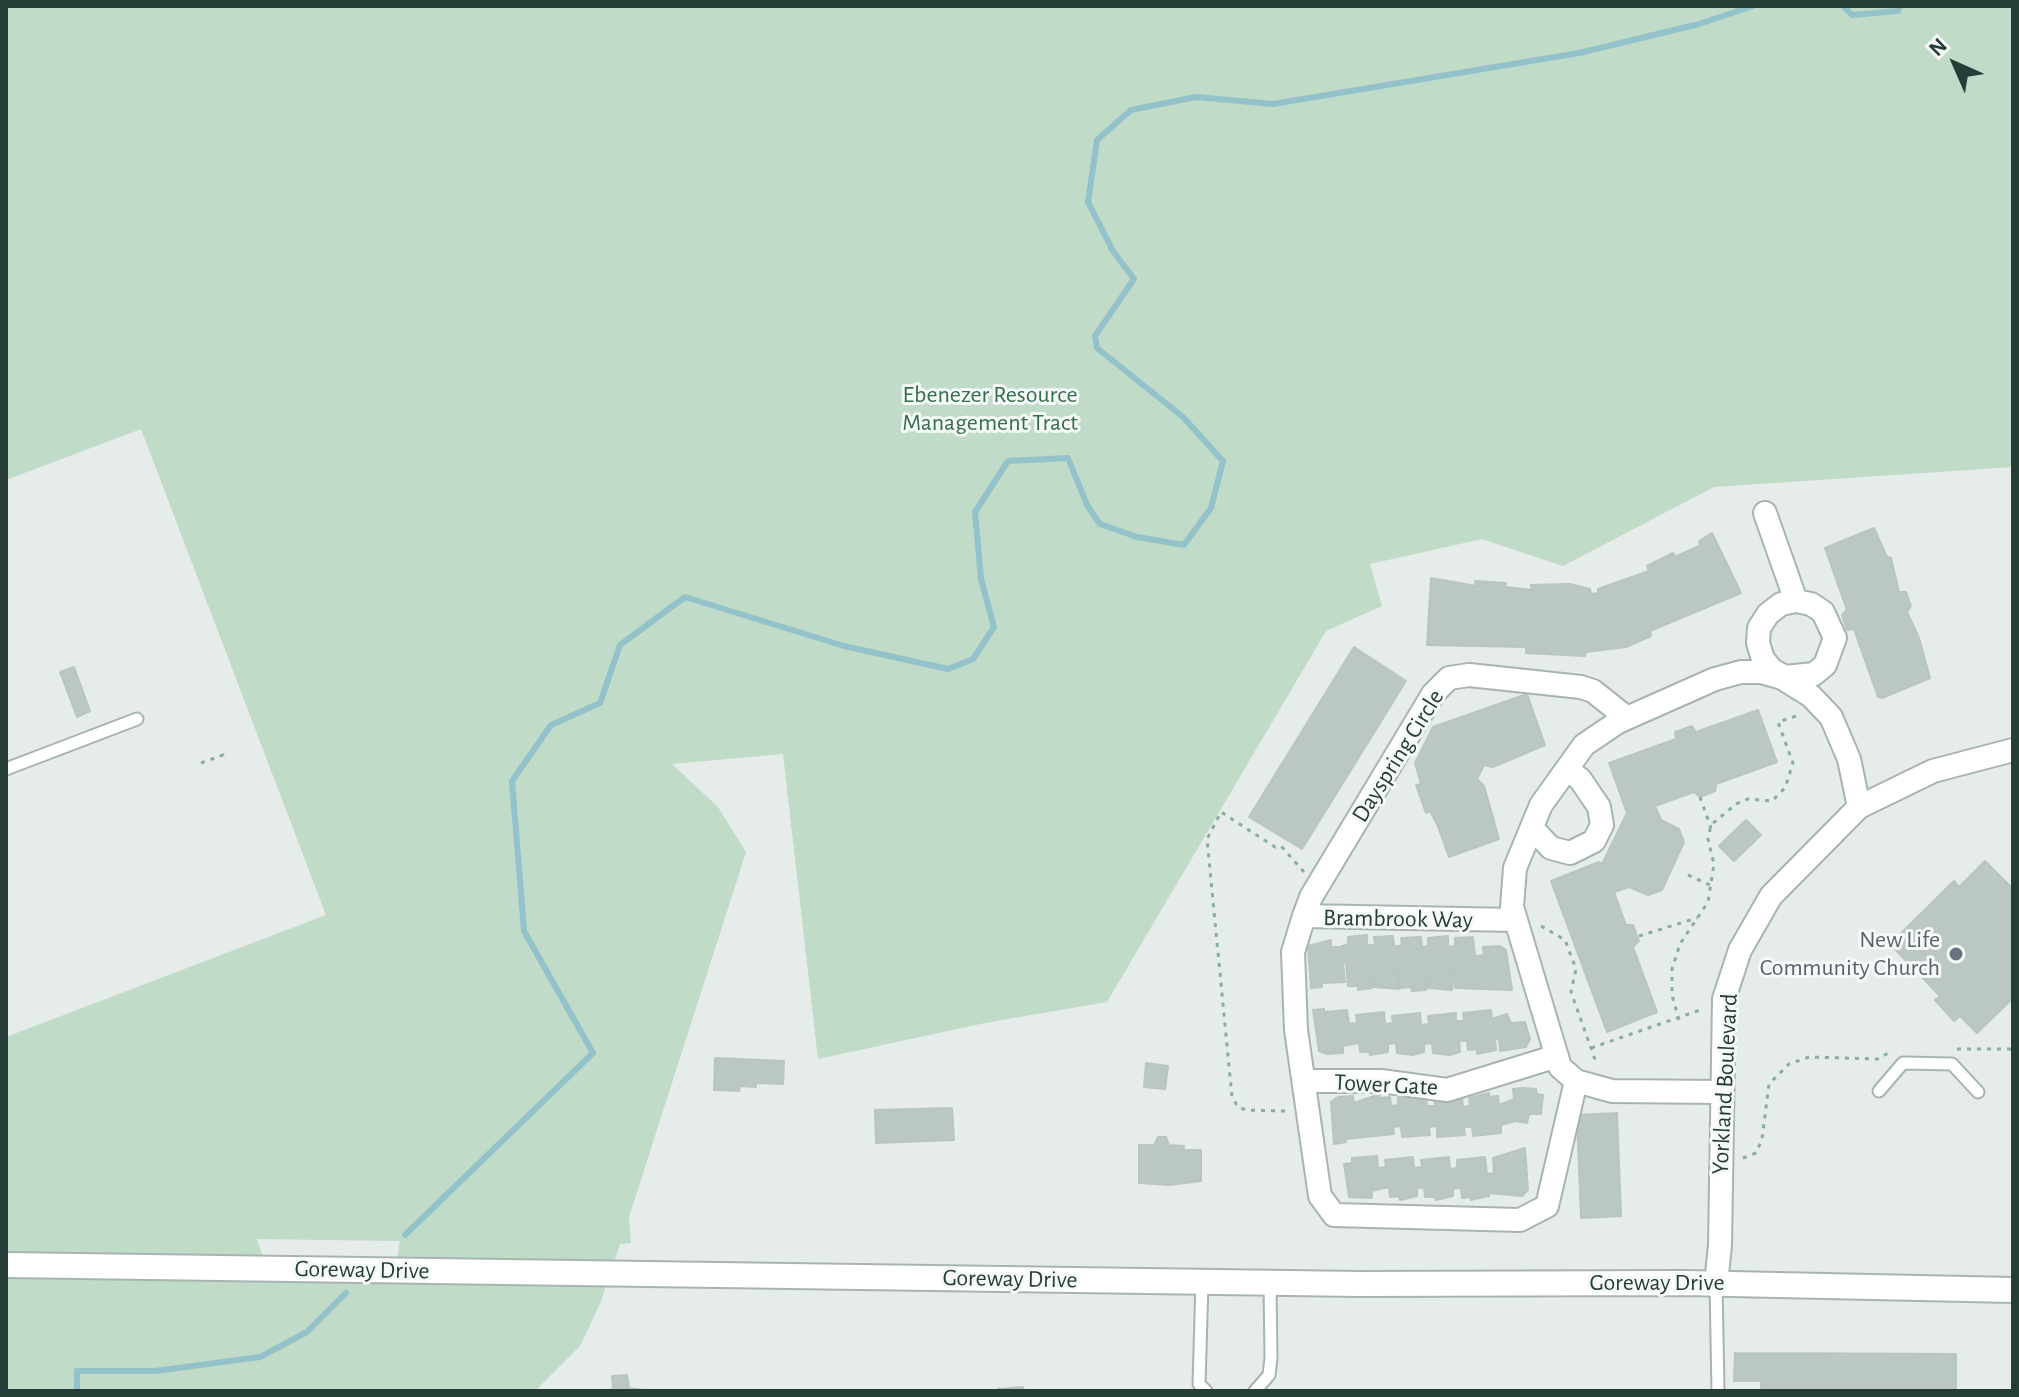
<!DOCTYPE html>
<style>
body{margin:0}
#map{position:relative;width:2019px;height:1397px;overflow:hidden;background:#e5ece9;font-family:"Alegreya Sans",sans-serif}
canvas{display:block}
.frame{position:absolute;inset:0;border:8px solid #263c36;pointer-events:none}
.north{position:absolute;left:1915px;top:24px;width:80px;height:80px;-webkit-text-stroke:6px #f5f9f7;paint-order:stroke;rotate:315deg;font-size:22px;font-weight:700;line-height:32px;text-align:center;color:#263c36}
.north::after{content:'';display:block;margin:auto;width:28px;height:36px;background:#263c36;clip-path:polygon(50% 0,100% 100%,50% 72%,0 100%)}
</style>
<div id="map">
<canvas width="2019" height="1397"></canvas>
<div class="frame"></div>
<div class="north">N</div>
</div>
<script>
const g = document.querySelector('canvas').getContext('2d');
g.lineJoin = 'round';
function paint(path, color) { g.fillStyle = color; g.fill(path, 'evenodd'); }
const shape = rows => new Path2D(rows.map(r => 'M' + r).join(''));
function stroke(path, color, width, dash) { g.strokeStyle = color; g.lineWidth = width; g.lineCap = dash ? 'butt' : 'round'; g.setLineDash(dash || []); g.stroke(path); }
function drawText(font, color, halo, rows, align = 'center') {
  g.font = font + ' "Alegreya Sans",sans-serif'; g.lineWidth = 6; g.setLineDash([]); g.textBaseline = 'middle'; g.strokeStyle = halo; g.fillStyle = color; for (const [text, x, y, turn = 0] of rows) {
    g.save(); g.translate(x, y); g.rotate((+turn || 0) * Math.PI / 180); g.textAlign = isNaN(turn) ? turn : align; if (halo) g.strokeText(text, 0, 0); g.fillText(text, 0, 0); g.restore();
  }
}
paint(shape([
 [6,6,2013,6,2013,467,1714,487,1563,566,1482,539,1370,564,1382,606,1326,631,1107,1002,985,1023,818,1059,783,754,672,764,718,807,746,852,629,1217,631,1243,620,1244,600,1304,580,1346,535,1391,6,1391,6,1037,326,915,141,429,6,480],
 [257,1239,399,1241,400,1241,395,1270,264,1261]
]), '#c0dbc7');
stroke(shape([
 [1843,6,1852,15,1898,11,1900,6],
 [405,1235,593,1053,524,931,512,781,551,725,600,703,620,645,685,597,844,646,948,669,973,659,994,627,981,579,975,512,1008,461,1068,458,1087,505,1100,524,1137,537,1184,545,1211,508,1223,461,1183,417,1097,348,1095,336,1134,279,1113,251,1088,202,1097,140,1131,110,1196,97,1273,104,1579,53,1699,24,1753,6],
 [77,1391,77,1371,155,1371,260,1357,307,1332,346,1293]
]), '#94c2ca', 6);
const building = shape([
 [1874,528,1887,557,1891,558,1899,592,1906,592,1911,606,1907,612,1919,638,1930,678,1882,698,1878,697,1854,629,1847,630,1842,615,1847,610,1825,548,1874,528],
 [1712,533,1741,593,1650,631,1651,636,1626,647,1586,652,1585,656,1526,653,1526,647,1427,645,1431,578,1476,586,1475,581,1506,583,1505,587,1532,590,1531,585,1570,584,1590,589,1591,594,1598,593,1598,589,1649,571,1647,566,1673,553,1675,557,1701,545,1699,541,1712,533],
 [1354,647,1406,681,1302,849,1249,817,1354,647],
 [74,667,90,711,77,717,60,672,74,667],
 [1527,694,1545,745,1493,767,1484,765,1477,779,1484,786,1499,839,1449,857,1437,824,1430,811,1426,813,1416,785,1421,784,1415,763,1433,727,1527,694],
 [1758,710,1777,762,1716,784,1715,791,1700,797,1694,792,1655,806,1661,820,1679,829,1684,842,1662,890,1648,895,1629,887,1614,892,1626,925,1633,925,1639,941,1633,947,1657,1012,1607,1032,1551,881,1599,862,1602,864,1627,813,1609,763,1676,739,1675,732,1692,726,1696,732,1758,710],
 [1746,820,1761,835,1734,861,1719,846,1746,820],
 [1985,861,2013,889,2013,998,1977,1033,1960,1016,1954,1021,1935,1000,1940,996,1890,944,1954,881,1959,887,1985,861],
 [1367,935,1367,945,1375,945,1374,937,1393,936,1394,946,1402,946,1401,938,1421,937,1422,947,1428,946,1428,938,1448,936,1448,947,1455,946,1455,938,1473,937,1475,956,1484,955,1483,947,1500,946,1506,950,1512,990,1455,988,1453,965,1452,990,1428,988,1426,965,1426,990,1412,991,1411,987,1401,988,1397,964,1399,989,1374,987,1373,974,1372,988,1358,990,1358,986,1348,986,1346,963,1343,964,1345,982,1322,983,1322,987,1311,988,1308,946,1331,940,1331,947,1340,947,1348,944,1348,937,1367,935],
 [1324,1009,1324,1012,1347,1010,1349,1024,1357,1023,1356,1015,1384,1012,1385,1024,1393,1023,1392,1016,1420,1013,1421,1025,1429,1024,1428,1016,1456,1013,1456,1021,1464,1021,1463,1013,1491,1010,1492,1019,1507,1014,1511,1023,1525,1022,1530,1039,1526,1047,1500,1051,1499,1038,1495,1039,1496,1050,1477,1054,1477,1049,1468,1050,1467,1041,1459,1041,1460,1052,1450,1055,1433,1053,1432,1043,1424,1044,1424,1052,1413,1055,1397,1053,1396,1043,1388,1044,1388,1052,1370,1055,1369,1052,1360,1052,1359,1043,1343,1046,1343,1053,1327,1054,1319,1051,1313,1010,1324,1009],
 [715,1058,784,1061,783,1084,756,1083,756,1087,740,1086,739,1091,714,1090,715,1058],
 [1146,1063,1168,1066,1165,1089,1144,1087,1146,1063],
 [1523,1088,1536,1089,1537,1094,1543,1095,1541,1114,1529,1114,1527,1123,1516,1121,1501,1125,1501,1133,1473,1136,1472,1127,1464,1127,1465,1135,1437,1137,1437,1126,1429,1127,1430,1135,1402,1137,1401,1126,1393,1127,1394,1134,1345,1139,1346,1142,1334,1144,1331,1102,1338,1097,1353,1096,1354,1103,1380,1094,1380,1098,1390,1097,1391,1106,1398,1105,1398,1098,1417,1094,1417,1098,1426,1097,1427,1106,1435,1106,1434,1098,1462,1098,1463,1107,1470,1106,1469,1098,1489,1093,1489,1097,1498,1096,1499,1105,1514,1099,1513,1089,1523,1088],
 [952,1108,954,1140,876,1143,875,1110,952,1108],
 [1617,1113,1621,1216,1581,1218,1577,1115,1617,1113],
 [1158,1137,1166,1137,1169,1145,1184,1146,1183,1150,1201,1150,1201,1181,1170,1185,1139,1183,1139,1145,1154,1145,1158,1137],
 [1525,1148,1528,1190,1522,1196,1489,1193,1489,1196,1471,1200,1471,1197,1462,1198,1461,1188,1453,1189,1453,1196,1436,1200,1435,1197,1425,1197,1424,1188,1417,1188,1417,1196,1400,1200,1399,1196,1390,1197,1389,1187,1372,1191,1372,1198,1349,1197,1344,1164,1352,1163,1352,1158,1377,1156,1378,1168,1386,1167,1385,1160,1413,1157,1414,1168,1422,1167,1421,1160,1449,1157,1450,1169,1457,1168,1457,1160,1485,1157,1487,1174,1494,1173,1493,1158,1525,1148],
 [1735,1353,1956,1354,1956,1391,1761,1391,1761,1381,1734,1381,1735,1353],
 [627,1375,629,1388,650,1391,604,1391,613,1389,612,1376,627,1375],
 [1023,1387,1024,1391,999,1391,998,1389,1023,1387]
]);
paint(building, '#bac7c2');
stroke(building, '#b8c5c0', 2);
const service = shape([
 [6,769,137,719],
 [1879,1091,1903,1063,1952,1064,1978,1092],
 [1202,1282,1199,1384,1206,1391],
 [1716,1284,1718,1391],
 [1255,1391,1269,1375,1271,1358,1270,1283]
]);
const minor = shape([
 [1765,513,1796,601],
 [1793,685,1814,674,1825,665,1835,638,1823,612,1811,604,1796,601,1781,604,1768,614,1759,628,1758,643,1763,659,1772,670,1785,677,1814,674],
 [1532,828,1551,848,1570,853,1594,841,1602,825,1599,807,1580,779,1567,769],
 [1304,916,1311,897,1433,694,1449,678,1469,675,1581,687,1593,691,1627,718],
 [1516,920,1304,916,1293,952,1296,1030,1320,1196,1334,1215,1520,1220,1547,1206,1576,1081],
 [1305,1081,1381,1081,1447,1090,1557,1056],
 [1720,1092,1612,1091,1576,1081,1560,1067,1512,907,1515,868,1541,805,1584,745,1618,722,1715,679,1741,672,1761,672,1782,678,1811,696,1831,717,1849,759,1859,807],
 [1716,1284,1720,1245,1724,999,1740,950,1771,896,1859,807,1933,771,2013,750]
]);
const tertiary = shape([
 [6,1265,1359,1284,1684,1283,2013,1290]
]);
stroke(service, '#a8b4b0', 15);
stroke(minor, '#a8b4b0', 26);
stroke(tertiary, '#a8b4b0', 28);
stroke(shape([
 [201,763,223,755,224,759],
 [1700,797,1711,828],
 [1688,875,1710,885],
 [1541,926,1565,940,1576,969,1571,992,1597,1065],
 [1639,936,1697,918],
 [1679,1020,1672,995,1672,969,1680,944,1708,902,1714,864,1708,839,1711,825,1736,804,1748,799,1772,801,1785,788,1793,763,1778,722,1799,715],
 [1591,1048,1703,1009],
 [1957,1049,2013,1049],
 [1285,1111,1246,1110,1238,1107,1232,1097,1207,839,1221,812,1275,847,1281,846,1304,872],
 [1743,1158,1756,1153,1762,1139,1769,1084,1789,1064,1809,1057,1878,1059,1890,1052]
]), '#89aca1', 3, [4, 6]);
stroke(service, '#fff', 11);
stroke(minor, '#fff', 22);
stroke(tertiary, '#fff', 24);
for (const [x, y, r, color] of [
 [1956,954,8,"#6b7280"]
]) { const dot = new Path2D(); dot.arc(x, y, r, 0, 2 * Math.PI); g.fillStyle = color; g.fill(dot); stroke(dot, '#f5f9f7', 3); }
drawText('24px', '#356e4a', '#f5f9f7', [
 ["Ebenezer Resource",990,395],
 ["Management Tract",990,423]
]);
drawText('24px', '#263c36', '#f5f9f7', [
 ["Dayspring Circle",1398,756,-58],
 ["Brambrook Way",1398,919,1],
 ["Yorkland Boulevard",1725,1084,-87],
 ["Tower Gate",1386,1085,3],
 ["Goreway Drive",362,1270,1],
 ["Goreway Drive",1010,1279,1],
 ["Goreway Drive",1657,1283]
]);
drawText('24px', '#5b616d', '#f5f9f7', [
 ["New Life",1940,940],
 ["Community Church",1940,968]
], 'right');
</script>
